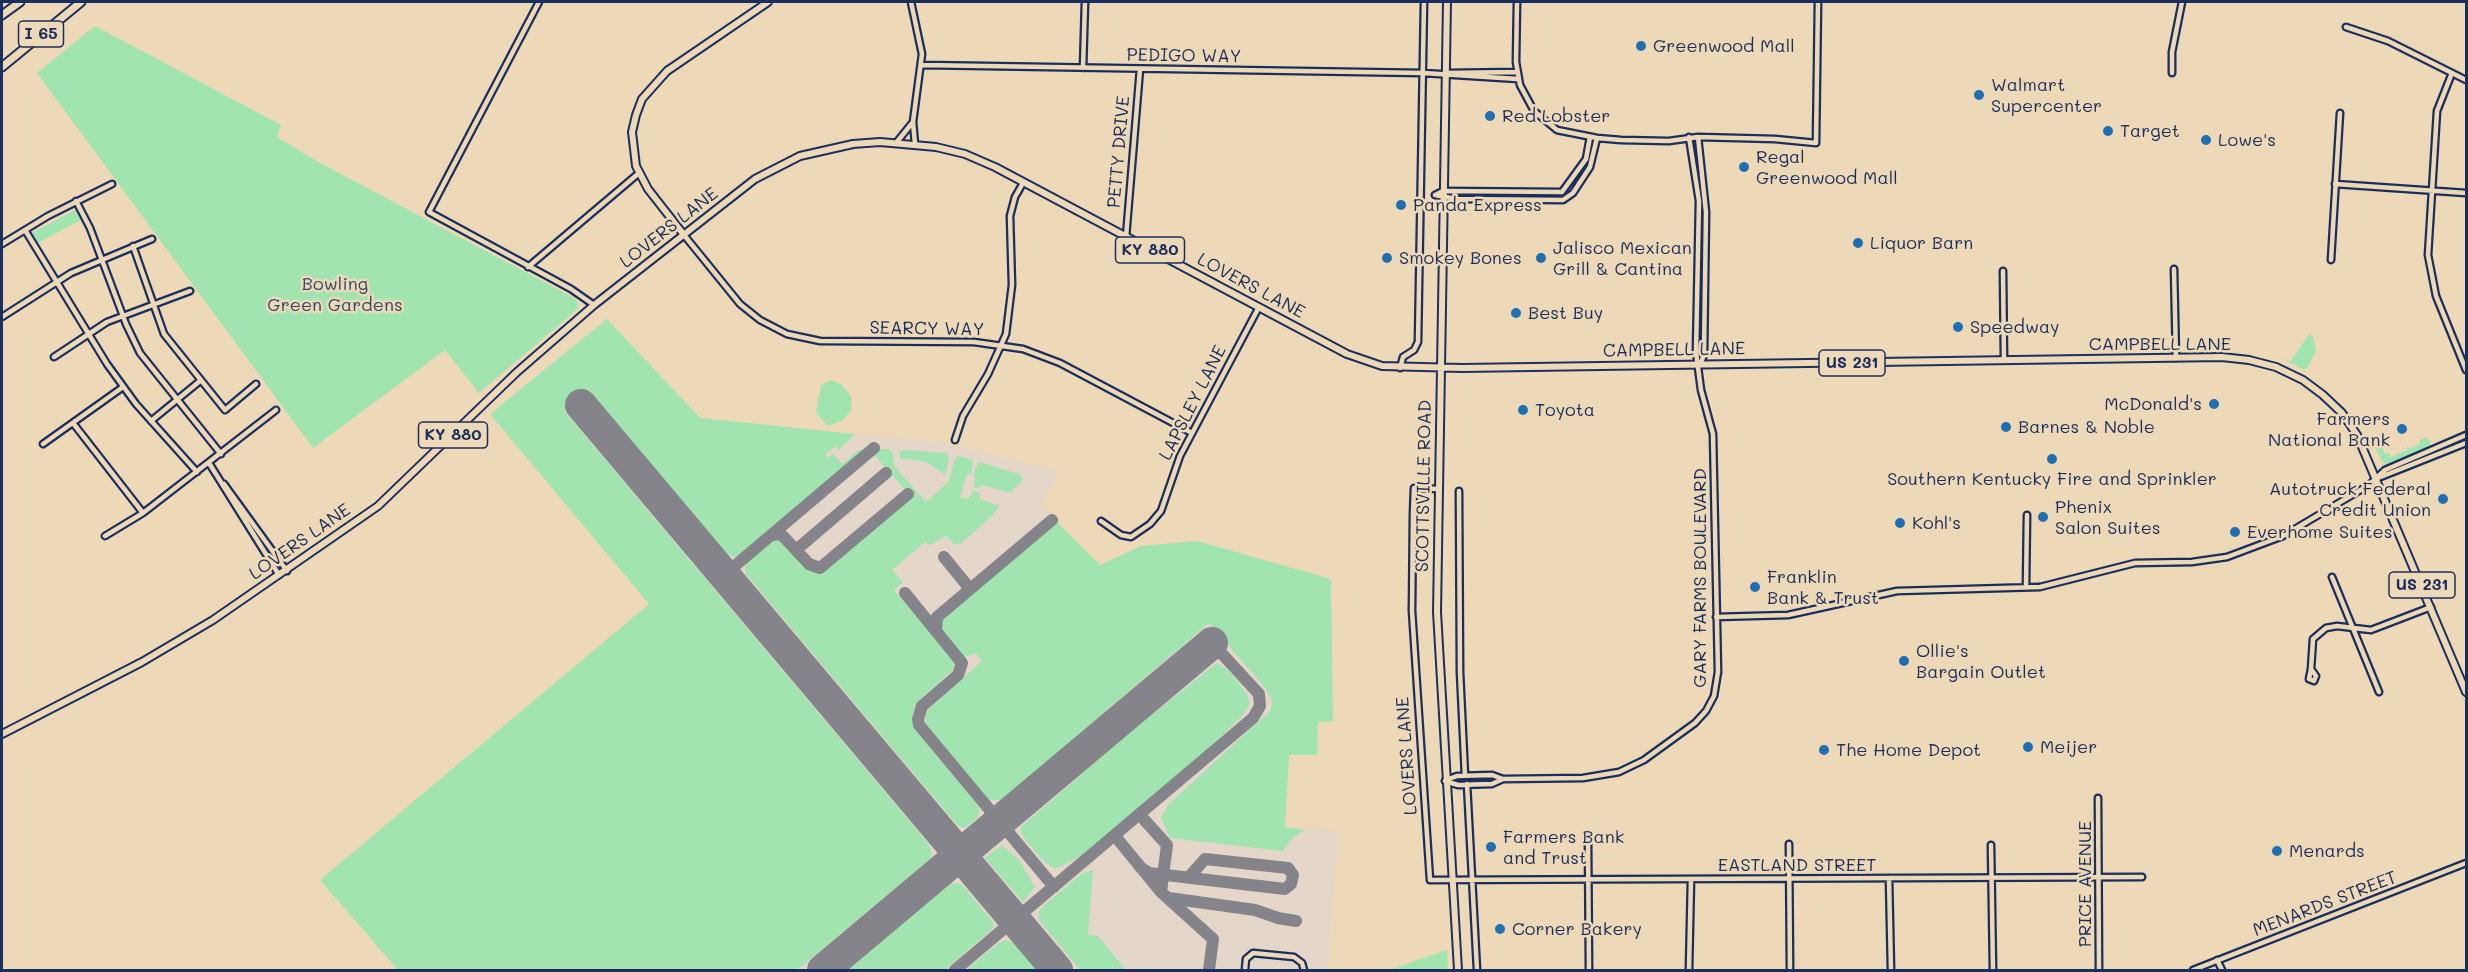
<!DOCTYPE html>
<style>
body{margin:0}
#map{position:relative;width:2468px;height:972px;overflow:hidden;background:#edd9b7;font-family:Mali,sans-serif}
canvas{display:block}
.frame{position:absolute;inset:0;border:3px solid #1b2f5e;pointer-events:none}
</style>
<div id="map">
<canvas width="2468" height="972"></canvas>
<div class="frame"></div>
</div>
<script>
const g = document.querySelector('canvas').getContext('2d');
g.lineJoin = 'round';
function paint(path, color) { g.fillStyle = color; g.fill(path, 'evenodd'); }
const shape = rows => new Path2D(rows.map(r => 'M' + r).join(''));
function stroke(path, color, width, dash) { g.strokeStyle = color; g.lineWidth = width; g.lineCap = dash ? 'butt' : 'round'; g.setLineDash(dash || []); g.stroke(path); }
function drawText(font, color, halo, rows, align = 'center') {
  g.font = font + ' Mali,sans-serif'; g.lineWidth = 5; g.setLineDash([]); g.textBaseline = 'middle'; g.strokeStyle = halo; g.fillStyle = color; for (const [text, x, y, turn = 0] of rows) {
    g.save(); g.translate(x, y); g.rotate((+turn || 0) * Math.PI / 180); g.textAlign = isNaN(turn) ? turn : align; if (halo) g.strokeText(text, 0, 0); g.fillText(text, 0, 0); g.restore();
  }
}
paint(shape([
 [607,319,700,418,945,443,1059,472,1040,505,1100,565,1141,546,1197,541,1331,579,1333,721,1318,722,1317,755,1289,755,1285,827,1338,831,1327,970,398,970,320,880,649,604,490,414]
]), '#e5d6ca');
paint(shape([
 [95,26,281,125,277,137,322,164,576,299,579,308,479,393,445,350,313,448,37,73],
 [75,210,81,220,38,243,32,233],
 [607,319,700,418,855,434,839,450,836,446,825,454,828,458,833,454,842,464,859,450,870,448,736,557,727,555,590,391,565,412,927,842,932,853,930,859,797,970,398,970,320,880,649,604,490,414],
 [2309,334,2313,336,2316,350,2308,367,2304,370,2283,359,2291,361],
 [831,380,842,385,851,396,851,411,842,421,828,426,816,413,821,385],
 [2426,438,2431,441,2428,448,2387,464,2383,463,2373,443,2383,439,2380,441,2385,454,2389,453,2391,457,2407,450,2407,446,2410,449,2420,444,2419,440],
 [880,449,889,449,893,453,894,466,926,502,949,481,955,459,959,456,973,460,971,475,967,474,960,497,968,499,974,490,980,494,979,499,999,506,992,516,960,544,954,544,946,536,930,545,925,542,892,570,903,582,894,590,953,658,955,664,952,671,920,699,914,708,912,720,915,730,976,803,980,811,977,818,965,828,958,826,745,573,746,561,776,539,782,539,810,570,816,572,911,496,873,454],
 [903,450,946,453,949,458,946,475,926,462,900,458,899,452],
 [979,462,1020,474,1023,480,1010,493,983,485,979,488,974,487,975,477,973,475],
 [1057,522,1100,565,1141,546,1197,541,1331,579,1333,721,1318,722,1317,755,1289,755,1285,827,1304,830,1292,838,1283,851,1170,838,1161,818,1167,806,1271,710,1272,701,1266,689,1209,623,1001,800,988,800,984,796,927,727,925,718,928,709,982,661,975,653,965,657,958,652,942,633,941,620],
 [1217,663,1229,671,1247,694,1250,704,1243,715,1194,764,1081,856,1055,869,1042,860,1024,838,1020,831,1022,826,1124,737],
 [1002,845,1020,861,1035,887,1023,902,985,858],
 [1093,870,1088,935,1098,936,1126,970,1080,970,1038,919,1040,909,1081,874],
 [956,883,961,884,993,922,993,928,945,970,847,970,949,885],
 [1006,940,1014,943,1037,970,966,970,999,943],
 [1447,950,1448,970,1389,970]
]), '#a1e4af');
stroke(shape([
 [772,535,781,534,809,564,820,568,908,494],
 [796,550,886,473],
 [944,557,970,589],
 [724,575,874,448],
 [905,593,962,663,958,675,922,706,918,719,919,725,1054,887],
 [936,631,937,617,1052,520],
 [1140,815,1167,845,1161,892,1213,939,1209,970],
 [1115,836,1161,892],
 [1140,867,1149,873,1285,889,1291,884,1293,875,1288,868,1205,859,1189,877],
 [1169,898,1255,910,1278,918,1296,921],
 [955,970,1253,718,1260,706,1259,694,1212,643]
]), '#84848a', 12);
stroke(shape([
 [581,405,1057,970],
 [823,970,1212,643]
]), '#84848a', 32);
const minor = shape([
 [539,2,429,212,571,289,594,305],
 [911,2,922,54,913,122,915,144],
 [1517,2,1516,62,1520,85,1534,111,1557,130,1597,138,1621,140,1669,141,1698,137,1775,139,1816,143,1818,2],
 [2346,27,2388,41,2466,80],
 [922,65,1423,73,1518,79],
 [1083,68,1085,2],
 [1448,73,1517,72],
 [2172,73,2172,52,2182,2],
 [2452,73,2437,111,2428,255,2436,296,2466,370],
 [1698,137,1706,212,1704,355,1700,365],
 [896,143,913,122],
 [2335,184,2466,193],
 [1435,195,1456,199,1563,200,1573,193,1590,167,1597,138],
 [1435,195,1443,191,1562,192,1586,159,1590,137],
 [76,201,90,228,126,324,140,353,221,454],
 [25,230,107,364,136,404,197,472],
 [684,235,740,304,760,320,787,334,820,341,974,342,1023,349,1060,363,1192,433],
 [1126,237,1140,69],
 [2,244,48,216,112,184],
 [133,246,164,334,225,410,256,384],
 [2331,260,2340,113],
 [528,267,639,173],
 [2174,269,2176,358],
 [2003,271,2004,360],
 [2,317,71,273,152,239],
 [54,357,107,322,190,291],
 [1400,368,1403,357,1414,350,1418,342,1424,2],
 [151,421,200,381],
 [73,423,143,513],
 [955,440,963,416,988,374,1006,334,1012,285,1010,216,1015,197,1023,183],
 [43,444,123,387],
 [209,463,279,575],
 [2378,478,2466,443],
 [224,484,287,571],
 [1438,489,1414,488,1413,514,1412,611,1430,880,2142,877],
 [1459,491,1460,672,1465,776],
 [1101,521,1121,535,1131,537,1150,524,1161,511,1180,456,1259,307],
 [105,536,143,513,276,410],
 [2332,577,2379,692],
 [2026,587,2027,515],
 [1716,617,1788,615,1897,591,2040,587,2135,563,2192,562,2227,557,2283,536,2369,485,2385,470,2466,435],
 [2311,669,2313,639,2326,628,2337,626,2371,630,2431,607],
 [2311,669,2316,676,2314,681,2309,679,2311,669],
 [1446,780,1457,776,1492,775,1503,779,1583,778,1619,772,1644,760,1695,723,1706,711,1714,696,1718,672,1713,434,1701,390,1696,352,1699,201,1689,137],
 [1445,781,1458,785,1492,784,1503,779],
 [1467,784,1477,970],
 [2098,798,2099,970],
 [1588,839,1589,970],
 [1789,844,1790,970],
 [1991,845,1993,970],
 [1889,878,1891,970],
 [2217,960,2222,970],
 [1245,970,1246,959,1253,953,1294,957,1302,963,1304,970],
 [1689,970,1691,879],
 [2193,970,2466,863]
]);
const major = shape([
 [1447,2,1437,612,1458,970],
 [684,235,648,189,636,166,632,132,636,115,642,99,667,71,768,2],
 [2,734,142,662,213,620,378,506,517,372,594,305,755,179,800,156,853,144,880,142,936,147,965,154,995,167,1347,354,1382,366,1462,368,2222,357,2249,360,2276,367,2303,380,2323,395,2342,413,2357,435,2466,692]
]);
const highway = shape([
 [2,15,20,2],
 [2,67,81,2]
]);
stroke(minor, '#1b2f5e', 9);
stroke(major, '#1b2f5e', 10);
stroke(highway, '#1b2f5e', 11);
stroke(minor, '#edd9b7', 4.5);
stroke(major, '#edd9b7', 6);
stroke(highway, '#edd9b7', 7);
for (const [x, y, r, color] of [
 [1641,46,6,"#1f6fb2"],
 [1979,95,6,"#1f6fb2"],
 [1490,116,6,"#1f6fb2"],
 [2108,131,6,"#1f6fb2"],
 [2206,140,6,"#1f6fb2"],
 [1744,167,6,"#1f6fb2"],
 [1401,205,6,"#1f6fb2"],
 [1858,243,6,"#1f6fb2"],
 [1387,258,6,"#1f6fb2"],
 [1541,258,6,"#1f6fb2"],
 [1516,313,6,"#1f6fb2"],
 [1958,327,6,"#1f6fb2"],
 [2214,404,6,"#1f6fb2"],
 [1523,410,6,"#1f6fb2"],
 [2006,427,6,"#1f6fb2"],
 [2402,429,6,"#1f6fb2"],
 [2052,459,6,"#1f6fb2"],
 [2443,499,6,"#1f6fb2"],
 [2043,517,6,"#1f6fb2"],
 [1900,523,6,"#1f6fb2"],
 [2235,532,6,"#1f6fb2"],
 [1755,587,6,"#1f6fb2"],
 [1904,661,6,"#1f6fb2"],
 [2028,747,6,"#1f6fb2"],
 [1824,750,6,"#1f6fb2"],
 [1491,847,6,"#1f6fb2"],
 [2277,851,6,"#1f6fb2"],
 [1500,929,6,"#1f6fb2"]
]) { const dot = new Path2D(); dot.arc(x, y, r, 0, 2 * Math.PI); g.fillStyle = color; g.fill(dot); stroke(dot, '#edd9b7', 2); }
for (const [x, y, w] of [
 [41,34,45],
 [1150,250,69],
 [1852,363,66],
 [453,435,69],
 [2422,585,66]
]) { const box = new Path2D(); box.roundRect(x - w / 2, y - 13, w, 26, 4.5); g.fillStyle = '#edd9b7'; g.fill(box); stroke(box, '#1b2f5e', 1.5); }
drawText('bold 16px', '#1b2f5e', null, [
 ["I 65",41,34],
 ["KY 880",1150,250],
 ["US 231",1852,363],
 ["KY 880",453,435],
 ["US 231",2422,585]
]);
drawText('18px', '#1b2f5e', '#edd9b7', [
 ["Greenwood Mall",1653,46],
 ["Walmart",1991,85],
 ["Supercenter",1991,106],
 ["Red Lobster",1502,116],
 ["Target",2120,131],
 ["Lowe's",2218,140],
 ["Regal",1756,157],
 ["Greenwood Mall",1756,178],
 ["Panda Express",1413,205],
 ["Liquor Barn",1870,243],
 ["Jalisco Mexican",1553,248],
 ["Grill & Cantina",1553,269],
 ["Smokey Bones",1399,258],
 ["Best Buy",1528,313],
 ["Speedway",1970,327],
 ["McDonald's",2202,404,"right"],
 ["Toyota",1535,410],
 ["Farmers",2390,419,"right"],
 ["National Bank",2390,440,"right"],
 ["Barnes & Noble",2018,427],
 ["Southern Kentucky Fire and Sprinkler",2052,479,"center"],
 ["Autotruck Federal",2431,489,"right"],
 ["Credit Union",2431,510,"right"],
 ["Phenix",2055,507],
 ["Salon Suites",2055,528],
 ["Kohl's",1912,523],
 ["Everhome Suites",2247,532],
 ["Franklin",1767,577],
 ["Bank & Trust",1767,598],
 ["Ollie's",1916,651],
 ["Bargain Outlet",1916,672],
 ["Meijer",2040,747],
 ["The Home Depot",1836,750],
 ["Farmers Bank",1503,837],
 ["and Trust",1503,858],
 ["Menards",2289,851],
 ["Corner Bakery",1512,929]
], 'left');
drawText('18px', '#1b2f5e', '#edd9b7', [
 ["PEDIGO WAY",1184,56,1],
 ["PETTY DRIVE",1119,152,-85],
 ["LOVERS LANE",669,228,-38],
 ["LOVERS LANE",1251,286,28],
 ["SEARCY WAY",927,329,1],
 ["CAMPBELL LANE",2160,344],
 ["CAMPBELL LANE",1674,350,-1],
 ["LAPSLEY LANE",1193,403,-63],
 ["SCOTTSVILLE ROAD",1424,486,-89],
 ["LOVERS LANE",300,542,-35],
 ["GARY FARMS BOULEVARD",1700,578,-90],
 ["LOVERS LANE",1407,756,-94],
 ["EASTLAND STREET",1797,865],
 ["PRICE AVENUE",2085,884,-90],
 ["MENARDS STREET",2325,904,-21]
]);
drawText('18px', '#2f4a6a', '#edd9b7', [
 ["Bowling",335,284],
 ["Green Gardens",335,305]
]);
</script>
